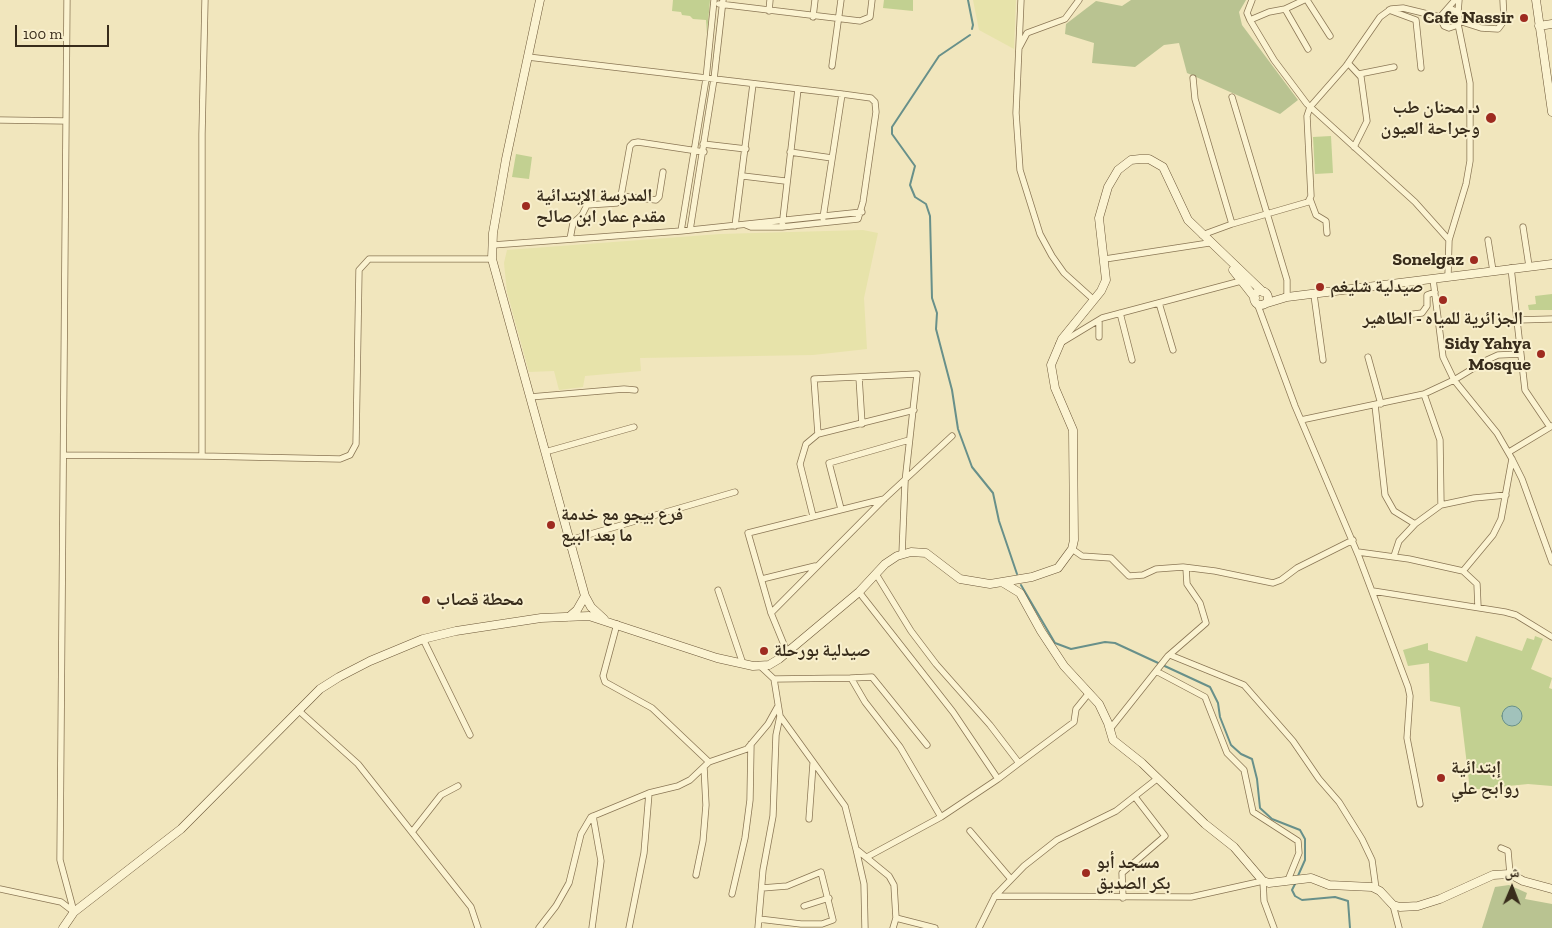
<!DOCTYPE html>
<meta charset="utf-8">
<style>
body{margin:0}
#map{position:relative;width:1552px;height:928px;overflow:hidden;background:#f1e6bd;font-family:"Zilla Slab","Noto Naskh Arabic",serif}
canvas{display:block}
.north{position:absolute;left:1487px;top:863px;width:50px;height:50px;-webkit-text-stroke:4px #f8efcd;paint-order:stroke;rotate:1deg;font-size:14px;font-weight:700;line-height:20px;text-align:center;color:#382c1b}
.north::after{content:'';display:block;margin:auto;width:18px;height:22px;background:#382c1b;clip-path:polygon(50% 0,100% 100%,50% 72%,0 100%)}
.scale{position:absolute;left:15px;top:25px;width:94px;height:22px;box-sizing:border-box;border:2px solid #382c1b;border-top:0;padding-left:6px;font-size:15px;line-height:18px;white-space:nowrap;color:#382c1b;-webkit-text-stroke:4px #f8efcd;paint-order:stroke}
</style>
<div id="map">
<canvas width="1552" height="928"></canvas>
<div class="north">ش</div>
<div class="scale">100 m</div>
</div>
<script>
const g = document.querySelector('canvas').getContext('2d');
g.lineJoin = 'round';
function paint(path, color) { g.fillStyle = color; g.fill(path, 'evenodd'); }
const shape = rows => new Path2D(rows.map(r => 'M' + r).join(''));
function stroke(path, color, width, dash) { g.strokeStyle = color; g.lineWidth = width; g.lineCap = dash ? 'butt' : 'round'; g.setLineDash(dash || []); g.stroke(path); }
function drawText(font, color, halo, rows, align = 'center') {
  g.font = font + ' "Zilla Slab","Noto Naskh Arabic",serif'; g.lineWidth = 4; g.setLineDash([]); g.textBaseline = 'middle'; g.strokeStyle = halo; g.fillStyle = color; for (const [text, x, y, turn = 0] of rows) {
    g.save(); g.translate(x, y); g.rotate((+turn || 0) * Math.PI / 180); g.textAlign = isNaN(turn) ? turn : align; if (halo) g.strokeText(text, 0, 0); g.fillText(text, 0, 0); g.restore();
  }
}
paint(shape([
 [973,0,1016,0,1014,49,979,30],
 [863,230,878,233,864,298,867,349,813,355,640,358,641,371,585,376,583,387,559,390,554,371,529,372,507,292,504,263,507,250,720,234]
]), '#e7e3aa');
paint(shape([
 [673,0,710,0,707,34,706,20,693,19,690,16,682,15,681,12,672,11],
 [884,0,913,0,913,11,883,8],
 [1331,136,1333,173,1315,174,1313,137],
 [516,154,532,157,529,179,512,177],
 [1552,294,1552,310,1529,310,1528,305,1536,304,1535,296],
 [1476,636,1522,651,1527,638,1534,640,1535,636,1543,639,1531,669,1552,678,1549,688,1552,689,1552,786,1528,784,1470,790,1460,707,1430,701,1429,663,1408,666,1403,650,1428,643,1428,650,1467,662]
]), '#c2d091');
paint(shape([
 [1131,0,1246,0,1239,12,1242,25,1298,100,1280,114,1187,73,1179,43,1164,45,1135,67,1092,63,1094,43,1065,34,1066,24,1096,1,1122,6],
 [1509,885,1527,893,1525,899,1552,904,1552,928,1482,928,1495,887]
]), '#b9c391');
const water = shape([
 '1502 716a10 10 0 1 1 20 0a10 10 0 1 1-20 0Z'
]);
paint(water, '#a1c2bb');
stroke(water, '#68908a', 1);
stroke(shape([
 [968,0,973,25,972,29],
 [970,35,939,56,892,127,892,134,915,166,910,185,915,197,926,204,930,216,932,298,937,313,936,329,952,390,958,429,972,467,993,493,999,521,1017,574],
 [1021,585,1055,643,1071,649,1105,642,1115,643,1210,687,1218,703,1220,717,1231,745,1241,754,1252,759,1257,779,1260,808,1272,819,1300,830,1305,839,1305,860,1297,878],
 [1296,882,1292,890,1295,896,1302,900,1335,897,1348,901,1350,928]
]), '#68908a', 2);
const street = shape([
 [67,0,60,860,74,912],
 [205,0,202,134,202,456,340,459,350,455,356,444,359,270,369,259,492,259],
 [1021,0,1016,113,1020,170,1040,234,1052,256,1064,273,1094,300],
 [1252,0,1247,13,1250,20,1274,60,1307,104,1415,202,1449,240],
 [1307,0,1330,36],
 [719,4,860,21,870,17,872,0],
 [1449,8,1458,12,1459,18,1455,26,1449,28,1444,26,1440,17,1455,0],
 [1285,9,1308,49],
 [1389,10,1416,20,1421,68],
 [769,11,770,0],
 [1458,12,1459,0],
 [813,17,815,0],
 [1250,20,1269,12,1285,9,1304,0],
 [1459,21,1481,28,1498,29,1504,21,1503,0],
 [1019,48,1027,33,1065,19,1079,0],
 [528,57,842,94,871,98,875,102,876,112,863,202,858,219,782,227,751,227,746,225],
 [1348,63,1361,77,1367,121,1354,147],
 [832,66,841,0],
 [1359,74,1394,67],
 [1193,78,1195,99,1232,224,1308,202,1311,196,1307,116,1310,107,1346,66,1380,17,1391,9,1403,8,1440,17],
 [1232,97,1287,280,1287,297],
 [0,120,66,121],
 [703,144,746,149],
 [790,152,832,158],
 [743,176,785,181],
 [621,196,656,200,659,197,663,172],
 [1310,199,1316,215,1326,221,1327,233],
 [823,218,842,94],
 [735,226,753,84],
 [782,227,798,89],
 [1523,227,1529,266],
 [690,230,714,79,723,0],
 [681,231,706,79,714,0],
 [1202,235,1232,224],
 [570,239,573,223,582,215,587,205,617,203,621,196,630,146,633,143,638,142,704,152],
 [1488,240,1493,271],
 [493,245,681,231,862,212],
 [1105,259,1209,243],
 [1511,268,1525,390,1550,427],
 [1448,276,1449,240,1466,184,1470,161,1470,83,1458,24],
 [1433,279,1443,357,1454,380,1497,433,1512,459,1522,479,1552,562],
 [1314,295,1323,360],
 [1159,303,1173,350],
 [1257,303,1295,406,1359,557,1408,687,1410,696,1407,738,1420,804],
 [1120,313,1132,360],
 [1406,315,1422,313,1427,306,1427,295,1435,292],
 [1099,320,1099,337],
 [1517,320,1552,319],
 [1059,344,1102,318,1241,281],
 [1368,357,1381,404],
 [859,377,862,424],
 [1424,394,1440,440,1441,505],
 [530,397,624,389,635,390],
 [1375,405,1385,495,1394,511,1415,524],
 [1301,420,1424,394,1454,380,1487,360,1498,355,1520,354],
 [818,434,814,379,917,374,905,482,902,554],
 [545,452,634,427],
 [1509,452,1552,426],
 [64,455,202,456],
 [841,509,829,463,909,440],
 [813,516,800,464,806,444,818,434,914,410],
 [570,540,735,492],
 [1072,549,1082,556,1111,558,1129,576,1143,575,1156,569,1183,567,1215,571,1273,583,1281,580,1297,568,1353,540],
 [1358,552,1409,559,1463,571,1477,584,1478,607],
 [1394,556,1399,541,1415,524,1441,505,1474,498,1506,495],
 [1463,571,1493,535,1501,519,1512,459],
 [876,574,911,631,936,664,990,725,1019,763,1074,722,1076,709,1089,693],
 [762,579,815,566],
 [718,590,743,664],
 [1373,591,1505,612,1516,615,1552,637],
 [859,592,953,712,998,779,1019,763],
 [771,613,884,499,952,436],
 [617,624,603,676,605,682,652,708,709,762],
 [423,639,470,735],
 [787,652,771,613,748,533,884,499],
 [1170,655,1244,685,1293,741,1319,779,1339,802,1362,839,1372,860,1376,889],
 [759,665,774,679,780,716,845,806,856,849,889,876,894,885,896,918,935,928],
 [1156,671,1205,697,1227,753,1244,770,1253,812,1298,841,1299,853,1288,880],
 [851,678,872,677,927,745],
 [774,679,851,678,865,702,900,747,941,817],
 [298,710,358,764,471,907,478,928],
 [1110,729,1168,656,1206,623,1200,603,1187,584,1186,568],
 [809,819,813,764],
 [970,831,1010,878],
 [412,832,441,795,458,786],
 [1501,848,1508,851,1510,874],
 [856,849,864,884,865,928],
 [867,857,941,817,998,779],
 [696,875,703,841,706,805,704,767],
 [0,889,61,902,74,912],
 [732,894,745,838,750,800,751,744],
 [995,896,1191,897,1263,881,1264,901,1274,928],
 [1123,898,1122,873,1165,836,1135,797],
 [1393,905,1399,928],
 [804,906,829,898],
 [759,919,801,924,822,924,833,920,821,872,787,886,762,888],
 [539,928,556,906,569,883,581,834,591,817,649,793,678,786,690,780,709,762,747,749,768,724,778,706],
 [592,928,601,861,593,816],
 [629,928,644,853,649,793],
 [758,928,763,870,773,816,776,735,780,716],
 [893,928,896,918],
 [979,928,995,896,1024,866,1057,840,1116,811,1158,778]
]);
const secondary = shape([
 [540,0,506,159,493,233,492,259,585,596,591,607,604,619],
 [1536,0,1552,112],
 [1539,26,1552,24],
 [1233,270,1255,298],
 '1254 298a7 7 0 1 1 14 0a7 7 0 1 1-14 0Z',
 [1264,304,1287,297,1552,264],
 [1002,582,1032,577,1058,568,1072,549,1074,540,1073,430,1055,388,1051,365,1062,339,1101,291,1106,280,1099,218,1108,187,1118,170,1131,160,1140,159,1149,159,1163,167,1188,220,1263,292],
 [569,617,577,610,585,596],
 [63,928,74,912,181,829,320,689,339,677,370,661,423,639,456,631,541,618,589,616,717,658,753,666,769,665,779,659,859,592,885,564,897,556,911,552,926,553,960,579,990,584,1002,582,1020,593,1041,631,1064,666,1099,704,1108,723,1113,740,1142,763,1205,824,1234,847,1263,881,1269,883,1311,878,1329,885,1372,887,1380,891,1393,905,1400,907,1418,906,1440,899,1493,875,1510,874,1523,881,1552,889]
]);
stroke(street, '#8a7655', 7);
stroke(secondary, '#6c5738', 9);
stroke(street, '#fbf3d1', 5.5);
stroke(secondary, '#fbf3d1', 8);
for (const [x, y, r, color] of [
 [1524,18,5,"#9e2b20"],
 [1491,118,6,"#9e2b20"],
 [526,206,5,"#9e2b20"],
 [1474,260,5,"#9e2b20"],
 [1320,287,5,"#9e2b20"],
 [1443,300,5,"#9e2b20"],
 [1541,354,5,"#9e2b20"],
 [551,525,5,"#9e2b20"],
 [426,600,5,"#9e2b20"],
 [764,651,5,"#9e2b20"],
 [1441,778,5,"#9e2b20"],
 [1086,873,5,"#9e2b20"]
]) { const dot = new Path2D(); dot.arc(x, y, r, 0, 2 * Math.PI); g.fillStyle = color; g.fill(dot); stroke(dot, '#f8efcd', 2); }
drawText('bold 18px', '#382c1b', '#f8efcd', [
 ["Cafe Nassir",1514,18,"right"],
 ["د. محنان طب",1480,108,"right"],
 ["وجراحة العيون",1480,129,"right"],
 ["المدرسة الإبتدائية",536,196],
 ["مقدم عمار ابن صالح",536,217],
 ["Sonelgaz",1464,260,"right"],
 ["صيدلية شليغم",1330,287],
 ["الجزائرية للمياه - الطاهير",1443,319,"center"],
 ["Sidy Yahya",1531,344,"right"],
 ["Mosque",1531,365,"right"],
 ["فرع بيجو مع خدمة",561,515],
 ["ما بعد البيع",561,536],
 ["محطة قصاب",436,600],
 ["صيدلية بورحلة",774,651],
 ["إبتدائية",1451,768],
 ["روابح علي",1451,789],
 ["مسجد أبو",1096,863],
 ["بكر الصديق",1096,884]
], 'left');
</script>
